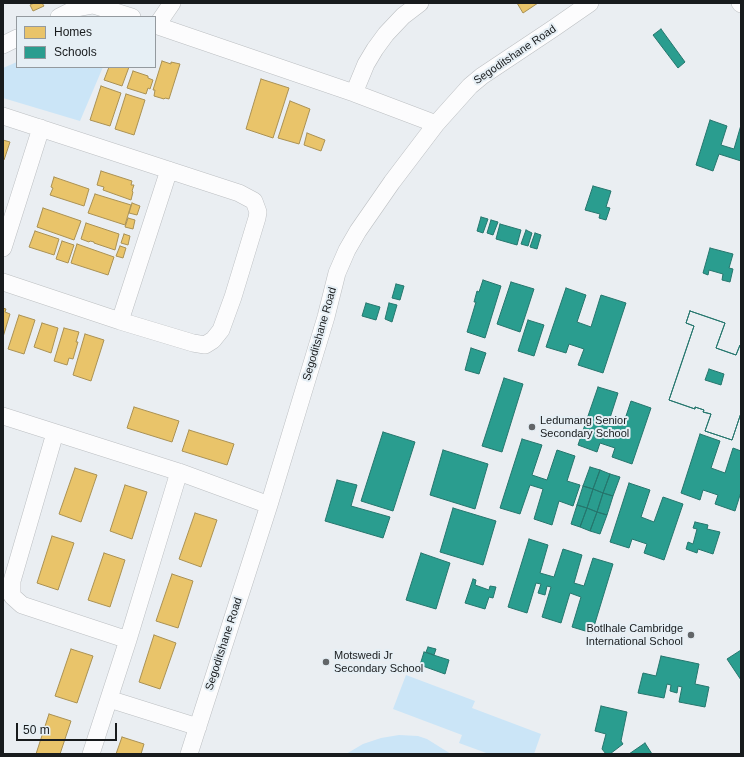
<!DOCTYPE html>
<style>
body{margin:0}
#map{position:relative;width:744px;height:757px;overflow:hidden;background:#eaeef2;font-family:Helvetica,sans-serif}
canvas{display:block}
.frame{position:absolute;inset:0;border:4px solid #181b1d;pointer-events:none}
.legend{position:absolute;left:16px;top:16px;width:140px;height:52px;box-sizing:border-box;background:#e6eff5;border:1px solid #949a9f;margin:0;padding:5px 7px;list-style:none;font-size:12px;color:#181b1d}
.legend li{display:flex;align-items:center;gap:8px;height:20px}
.legend b{width:20px;border:1px solid #949a9f}
.scale{position:absolute;left:16px;top:723px;width:101px;height:18px;box-sizing:border-box;border:2px solid #181b1d;border-top:0;padding-left:5px;font-size:12px;line-height:14px;white-space:nowrap;color:#181b1d;-webkit-text-stroke:3px #e6eff5;paint-order:stroke}
</style>
<div id="map">
<canvas width="744" height="757"></canvas>
<div class="frame"></div>
<ul class="legend">
<li><b style="height:11px;background:#e9c46a"></b>Homes</li>
<li><b style="height:11px;background:#2a9d8f"></b>Schools</li>
</ul>
<div class="scale">50 m</div>
</div>
<script>
const g = document.querySelector('canvas').getContext('2d');
g.lineJoin = 'round';
function paint(path, color) { g.fillStyle = color; g.fill(path, 'evenodd'); }
const shape = rows => new Path2D(rows.map(r => 'M' + r).join(''));
function stroke(path, color, width, dash) { g.strokeStyle = color; g.lineWidth = width; g.lineCap = dash ? 'butt' : 'round'; g.setLineDash(dash || []); g.stroke(path); }
function drawText(font, color, halo, rows, align = 'center') {
  g.font = font + ' Helvetica,sans-serif'; g.lineWidth = 4; g.setLineDash([]); g.textBaseline = 'middle'; g.strokeStyle = halo; g.fillStyle = color; for (const [text, x, y, turn = 0] of rows) {
    g.save(); g.translate(x, y); g.rotate((+turn || 0) * Math.PI / 180); g.textAlign = isNaN(turn) ? turn : align; if (halo) g.strokeText(text, 0, 0); g.fillText(text, 0, 0); g.restore();
  }
}
paint(shape([
 [17,62,17,67,103,67,80,121,3,98,3,68],
 [406,675,475,701,472,708,541,734,534,754,489,754,459,743,462,735,393,709],
 [399,735,418,736,427,739,451,754,346,754,363,744,381,738]
]), '#cbe5f7');
const homes = shape([
 [34,3,42,3,44,6,33,11,30,5,34,3],
 [517,3,538,3,523,13,517,3],
 [162,61,171,64,171,62,180,64,169,99,165,98,164,99,154,96,155,90,153,90,162,61],
 [109,67,129,67,122,86,104,80,109,67],
 [133,71,148,76,148,78,153,80,150,89,148,88,146,94,127,88,133,71],
 [261,79,289,88,273,138,246,129,261,79],
 [101,86,121,93,110,126,90,120,101,86],
 [126,94,145,100,134,135,115,129,126,94],
 [290,101,310,109,299,144,278,138,290,101],
 [307,133,325,140,321,151,304,145,307,133],
 [3,140,10,142,4,160,3,160,3,140],
 [101,171,132,181,131,185,134,185,132,191,133,192,131,200,103,190,104,187,97,185,101,171],
 [54,177,89,189,84,206,50,195,53,188,51,187,54,177],
 [95,194,131,205,125,225,88,213,95,194],
 [132,203,140,206,137,215,129,213,132,203],
 [43,208,81,221,74,240,37,227,43,208],
 [128,218,135,220,133,229,125,227,128,218],
 [86,223,119,234,115,250,94,243,94,242,90,241,89,242,81,239,86,223],
 [35,231,59,239,54,255,29,247,35,231],
 [124,234,130,236,128,245,121,243,124,234],
 [62,241,74,245,68,263,56,259,62,241],
 [77,244,114,257,108,275,71,263,77,244],
 [120,246,126,248,123,258,116,256,120,246],
 [3,308,6,309,5,312,10,314,3,337,3,308],
 [19,315,35,320,24,354,8,349,19,315],
 [42,323,58,328,51,353,34,347,42,323],
 [64,328,79,332,76,342,78,342,73,359,69,358,67,365,54,361,64,328],
 [85,334,104,340,91,381,73,375,85,334],
 [134,407,179,421,172,442,127,428,134,407],
 [189,430,234,444,227,465,182,451,189,430],
 [75,468,97,475,81,522,59,514,75,468],
 [125,485,147,492,132,539,110,531,125,485],
 [195,513,217,520,201,567,179,559,195,513],
 [52,536,74,543,58,590,37,583,52,536],
 [104,553,125,560,110,607,88,600,104,553],
 [172,574,193,581,178,628,156,621,172,574],
 [154,635,176,643,160,689,139,682,154,635],
 [71,649,93,656,77,703,55,696,71,649],
 [49,714,71,721,60,754,36,754,49,714],
 [122,737,144,744,141,754,116,754,122,737]
]);
paint(homes, '#e9c46a');
stroke(homes, '#aa9153', 1);
const schools = shape([
 [661,29,685,62,678,68,653,35,661,29],
 [710,120,727,126,721,145,734,149,741,125,741,161,719,154,713,171,696,165,710,120],
 [593,186,611,191,606,207,610,208,606,220,599,218,600,214,585,210,593,186],
 [481,217,488,219,483,233,477,231,481,217],
 [491,220,498,222,493,235,487,233,491,220],
 [500,224,521,230,517,245,496,239,500,224],
 [526,230,532,233,528,246,521,244,526,230],
 [535,233,541,235,537,249,530,247,535,233],
 [710,248,733,254,729,268,733,269,730,282,722,280,723,274,709,270,708,275,703,273,710,248],
 [483,280,501,286,485,338,467,332,476,302,474,302,477,291,479,292,483,280],
 [511,282,534,289,520,332,497,324,511,282],
 [396,284,404,286,400,300,392,298,396,284],
 [566,288,586,295,577,322,591,327,601,295,626,303,603,373,578,365,584,349,569,344,566,353,546,347,566,288],
 [366,303,380,307,376,320,362,316,366,303],
 [389,303,397,305,392,322,385,319,389,303],
 [690,311,725,323,716,348,736,355,740,345,741,346,741,413,732,440,705,431,711,414,703,412,704,410,695,407,695,409,669,400,694,326,686,323,690,311],
 [709,369,724,374,721,385,705,380,709,369],
 [690,311,725,323,716,348,736,355,740,345,741,346,741,413,732,440,705,431,711,414,703,412,704,410,695,407,695,409,669,400,694,326,686,323,690,311],
 [528,320,544,325,534,356,518,351,528,320],
 [471,348,486,353,479,374,465,370,471,348],
 [504,378,523,384,502,452,482,446,504,378],
 [598,387,618,393,609,421,623,425,631,401,651,408,632,464,612,457,615,448,600,443,597,452,578,445,598,387],
 [383,432,415,442,393,511,361,501,383,432],
 [700,434,720,441,711,468,725,473,733,448,741,451,741,492,735,511,715,504,718,495,703,490,700,500,681,493,700,434],
 [522,439,542,445,532,475,547,480,557,450,575,456,567,481,580,485,573,506,559,501,552,525,534,519,543,489,530,485,520,514,500,508,522,439],
 [443,450,488,464,475,509,430,495,443,450],
 [590,467,600,470,593,489,583,486,590,467],
 [600,470,610,474,603,493,593,489,600,470],
 [610,474,620,477,613,496,603,493,610,474],
 [337,480,357,485,351,506,390,517,383,538,325,521,337,480],
 [629,483,650,490,641,517,654,522,663,497,683,504,664,560,644,553,647,544,632,539,629,548,610,542,629,483],
 [583,486,593,489,587,508,577,505,583,486],
 [593,489,603,493,597,512,587,508,593,489],
 [603,493,613,496,607,515,597,512,603,493],
 [577,505,587,508,580,527,571,524,577,505],
 [453,508,496,521,483,565,440,552,453,508],
 [587,508,597,512,590,531,580,527,587,508],
 [597,512,607,515,600,534,590,531,597,512],
 [695,522,708,525,707,529,720,532,713,554,698,549,697,553,686,549,688,542,693,544,697,529,693,528,695,522],
 [529,539,548,545,540,573,554,577,563,549,582,555,574,583,584,586,593,558,613,564,592,633,572,627,581,597,570,593,561,623,542,617,551,587,547,586,545,595,538,593,541,584,536,583,527,613,508,607,529,539],
 [421,553,450,563,436,609,406,600,421,553],
 [473,579,476,580,475,585,489,590,490,586,496,587,493,598,489,597,485,609,465,603,473,579],
 [428,647,436,649,434,655,426,652,428,647],
 [741,650,741,680,727,659,741,650],
 [424,652,449,660,445,674,420,665,424,652],
 [661,656,699,664,695,684,709,687,705,707,679,702,682,687,678,686,677,693,670,691,671,685,667,684,664,698,638,693,643,673,656,676,661,656],
 [601,706,627,712,621,741,623,744,610,754,606,754,602,749,606,734,595,731,601,706],
 [645,743,652,754,629,754,645,743]
]);
paint(schools, '#2a9d8f');
stroke(schools, '#25766d', 1);
const minor = shape([
 [740,3,741,4],
 [59,17,77,8,93,5,132,17],
 [155,25,354,93,436,124],
 [157,25,172,3],
 [3,45,17,38],
 [354,93,366,64,375,49,386,34,403,16,420,3],
 [3,116,239,193,254,201,258,212,257,218,233,297,221,330,213,340,205,345,193,343,120,321,3,282],
 [3,248,41,128],
 [120,321,169,170],
 [3,416,179,472,269,505],
 [55,433,12,581,12,596,22,605,128,640],
 [109,699,198,727],
 [91,754,128,640,179,472],
 [189,754,269,505,326,317,337,273,347,250,358,231,392,182,436,124,470,86,482,76,554,28,590,3]
]);
stroke(minor, '#bcbfc2', 18);
stroke(minor, '#fcfcfd', 17);
for (const [x, y, r, color] of [
 [532,427,4,"#626568"],
 [691,635,4,"#626568"],
 [326,662,4,"#626568"]
]) { const dot = new Path2D(); dot.arc(x, y, r, 0, 2 * Math.PI); g.fillStyle = color; g.fill(dot); stroke(dot, '#e6eff5', 1.5); }
drawText('11px', '#181b1d', '#e6eff5', [
 ["Segoditshane Road",515,55,-34],
 ["Segoditshane Road",320,334,-74],
 ["Segoditshane Road",224,644,-72]
]);
drawText('11px', '#181b1d', '#e6eff5', [
 ["Ledumang Senior",540,421],
 ["Secondary School",540,434],
 ["Botlhale Cambridge",683,629,"right"],
 ["International School",683,642,"right"],
 ["Motswedi Jr",334,656],
 ["Secondary School",334,669]
], 'left');
</script>
